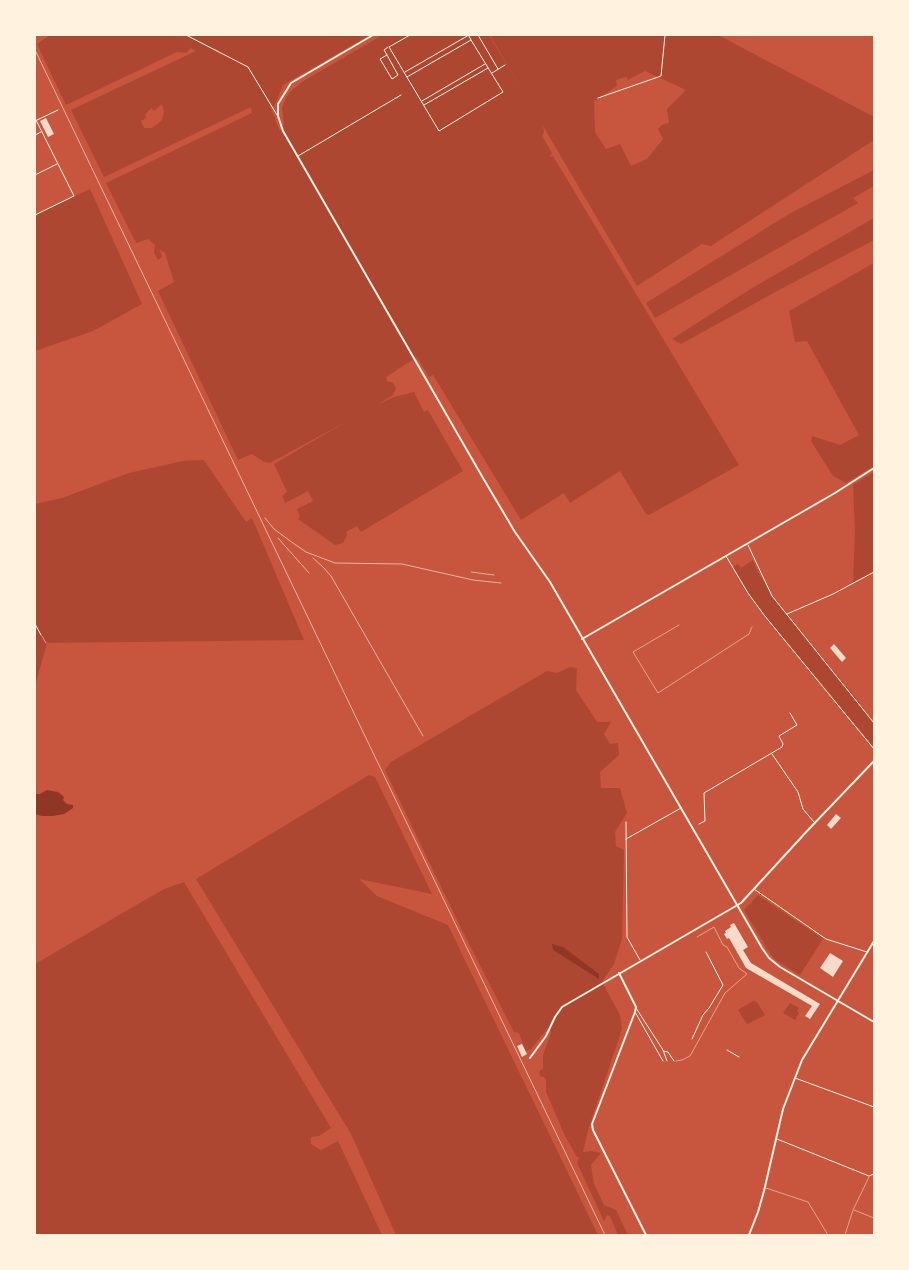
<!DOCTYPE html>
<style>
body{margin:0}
#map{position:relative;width:909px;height:1270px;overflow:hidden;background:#c8553d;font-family:Overpass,sans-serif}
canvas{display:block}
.frame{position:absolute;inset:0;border:36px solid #fff3e0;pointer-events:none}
</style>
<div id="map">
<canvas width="909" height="1270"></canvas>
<div class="frame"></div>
</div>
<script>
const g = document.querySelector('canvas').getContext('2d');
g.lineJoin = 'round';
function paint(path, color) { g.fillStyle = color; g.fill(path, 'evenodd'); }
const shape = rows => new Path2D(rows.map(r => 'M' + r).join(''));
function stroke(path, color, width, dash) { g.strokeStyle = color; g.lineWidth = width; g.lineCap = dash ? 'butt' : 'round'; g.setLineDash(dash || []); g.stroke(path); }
paint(shape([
 [50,35,370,35,283,85,274,107,268,101,280,131,284,124,282,108,287,96,292,90,305,80,379,37,378,35,489,35,523,92,490,35,718,35,874,117,874,140,711,246,702,244,637,286,543,126,544,132,542,136,552,153,550,157,553,156,739,465,649,515,646,514,620,471,570,503,564,493,521,520,433,375,429,377,417,357,386,377,387,381,393,383,396,388,393,395,377,405,394,397,414,392,424,412,428,410,463,471,361,532,357,526,346,532,347,535,343,543,335,545,298,519,300,517,297,509,313,501,308,491,285,503,282,496,287,492,274,464,349,420,270,463,264,462,252,454,238,460,158,291,174,282,165,253,160,250,162,257,158,260,154,253,155,245,148,239,136,243,106,183,252,113,251,107,104,177,71,110,196,51,189,47,190,49,186,53,177,52,66,105,37,44],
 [645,71,686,90,667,109,669,123,662,125,658,129,663,139,647,159,631,166,620,144,606,149,595,132,594,101,617,86,616,80,626,77,628,80],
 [162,104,164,112,162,120,152,128,144,128,141,121,146,118,145,115,151,108,154,111],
 [874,170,874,186,853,198,858,203,655,318,646,303,789,214],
 [90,189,142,304,93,331,35,351,35,215],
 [874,218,874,240,779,290,681,344,672,339,752,288],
 [874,263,874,466,846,483,833,476,811,441,812,436,840,445,859,435,807,341,795,342,789,311],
 [204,460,246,522,252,518,304,640,47,643,35,686,35,504,62,498,129,473,183,461],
 [874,472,874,571,853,583,855,533,853,485],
 [753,560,758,572,772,596,857,700,874,725,874,747,767,618,748,593,733,567,738,564,741,568],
 [570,667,577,668,576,690,597,722,611,722,604,734,610,744,618,743,619,755,600,772,601,788,620,788,627,813,615,832,616,846,624,850,622,939,614,964,602,982,620,1015,622,1029,588,1130,583,1152,591,1151,601,1153,591,1165,594,1184,604,1205,616,1210,628,1235,618,1235,610,1216,607,1215,604,1221,577,1163,579,1157,577,1157,565,1136,546,1092,546,1080,544,1077,540,1076,539,1071,543,1069,543,1055,551,1033,550,1030,547,1029,531,1049,526,1051,519,1033,514,1032,461,928,385,770,391,762,547,671,557,673],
 [369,775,375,777,432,894,359,879,377,896,448,925,598,1235,396,1235,351,1134,196,879],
 [184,882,331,1128,319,1136,311,1137,311,1144,321,1150,338,1141,382,1235,35,1235,35,964,164,889],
 [758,895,823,939,800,975,777,961,771,955,744,910],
 [753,1001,757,1002,765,1015,748,1024,746,1023,738,1010],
 [790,1003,799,1008,797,1011,799,1013,795,1020,783,1013]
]), '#ae4732');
paint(shape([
 [47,790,58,792,64,797,63,800,67,804,73,805,73,808,64,814,53,816,42,816,35,814,35,794,40,794],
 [552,944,563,947,599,974,599,979,553,950]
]), '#8f3625');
paint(shape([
 [46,118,54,134,48,137,40,121],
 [834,644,846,658,842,662,830,648],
 [836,814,841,818,831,829,827,825],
 [734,923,748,947,743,950,751,963,820,1004,810,1019,805,1016,812,1006,746,968,729,938,727,939,724,934,726,933,725,931,731,927,730,925],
 [830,953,843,961,833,977,820,968],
 [522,1044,527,1054,522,1057,517,1046]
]), '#f7dbc8');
stroke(shape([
 [679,625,633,652,658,693,749,634,752,627],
 [42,636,46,643],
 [676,1061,682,1060,690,1056,725,993,747,974,739,968,727,947,723,945,714,927,697,937],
 [766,1188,808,1202,828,1235],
 [854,1210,874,1218],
 [845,1235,853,1210,869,1177]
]), '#fff3e0', 0.5);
stroke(shape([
 [186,35,248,67,277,115],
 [410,35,389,47,439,131,503,92,471,40],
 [478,35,498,69],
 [387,55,398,75,392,79,380,59,387,55,384,50,388,47],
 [405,72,469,35],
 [492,73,505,65],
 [407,77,471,40,469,36],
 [598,98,661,76,665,35],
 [422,101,485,64],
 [424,105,488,68],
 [35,121,58,110],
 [35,135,41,132],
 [298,156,401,95],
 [35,175,57,164],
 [35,215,74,196,36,120],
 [748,545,772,596,874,723],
 [726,556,748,593,764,615,874,749],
 [787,614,833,594,874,572],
 [35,624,41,635],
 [772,754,798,792,803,809,814,822],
 [626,822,627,937,640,960],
 [699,824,705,821,704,793,782,747,783,744,779,736,797,725,790,713],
 [626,839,681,808],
 [754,889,826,939,867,952],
 [636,1008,663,1050,667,1061],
 [635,1012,663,1061],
 [692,1039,703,1015,709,1008,723,985,706,952],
 [727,1050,739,1057],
 [663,1051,668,1052,674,1061],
 [795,1078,874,1107],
 [777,1139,869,1176,874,1174]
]), '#fff3e0', 1);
stroke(shape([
 [582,639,835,493,874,468],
 [619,973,636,1007,635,1012,592,1124,593,1130,646,1235],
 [530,1058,546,1036,555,1017,562,1007,741,903,808,830,874,761],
 [749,1235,758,1212,764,1191,783,1109,802,1060,874,941]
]), '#fff3e0', 2);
stroke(shape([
 [373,35,291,83,278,104,278,116,283,131,483,478,515,532,550,582,762,948,769,958,780,967,874,1022]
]), '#fff3e0', 2);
stroke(shape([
 [35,50,605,1235],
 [265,518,274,529,293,543,306,552,335,563,402,564,473,580,501,583],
 [278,538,309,573],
 [313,558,324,568,331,576,423,736],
 [471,572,494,575]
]), '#e9b49f', 1);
</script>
